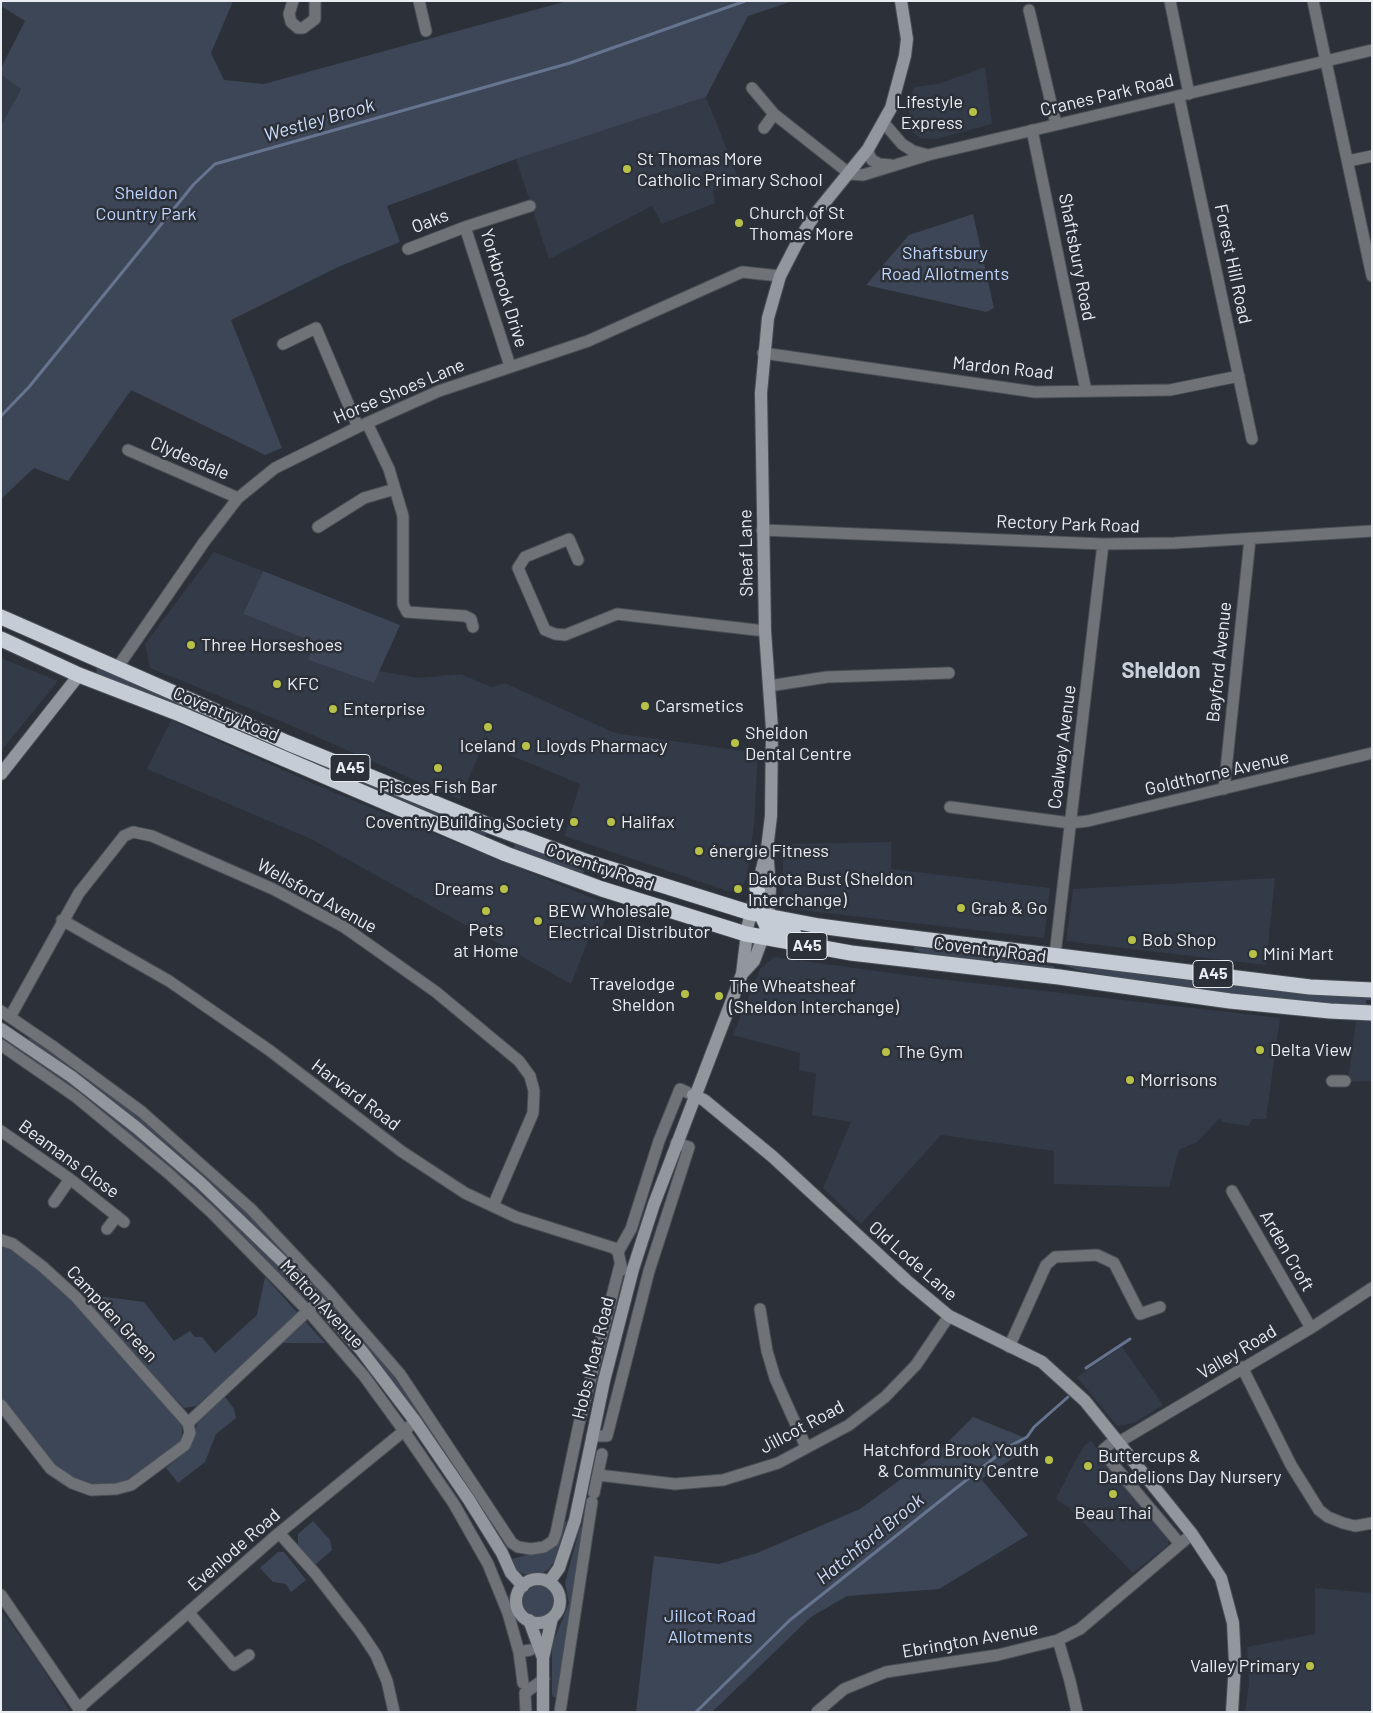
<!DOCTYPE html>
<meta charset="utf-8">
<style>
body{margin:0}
#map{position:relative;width:1373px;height:1713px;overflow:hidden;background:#2c3139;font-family:Barlow,sans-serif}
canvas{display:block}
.frame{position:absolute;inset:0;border:2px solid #e9ecf1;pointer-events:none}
</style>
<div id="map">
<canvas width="1373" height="1713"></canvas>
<div class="frame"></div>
</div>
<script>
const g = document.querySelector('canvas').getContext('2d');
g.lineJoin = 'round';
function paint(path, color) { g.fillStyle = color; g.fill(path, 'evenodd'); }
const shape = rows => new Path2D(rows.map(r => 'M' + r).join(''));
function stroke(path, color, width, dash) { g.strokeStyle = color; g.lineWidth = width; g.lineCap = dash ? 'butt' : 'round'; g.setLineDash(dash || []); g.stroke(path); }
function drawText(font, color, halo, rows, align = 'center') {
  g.font = font + ' Barlow,sans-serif'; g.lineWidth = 5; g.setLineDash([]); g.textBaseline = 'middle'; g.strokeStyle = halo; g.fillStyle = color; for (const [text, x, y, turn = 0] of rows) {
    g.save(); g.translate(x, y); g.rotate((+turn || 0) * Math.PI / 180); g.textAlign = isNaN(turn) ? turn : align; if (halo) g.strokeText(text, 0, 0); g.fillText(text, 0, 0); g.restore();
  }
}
paint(shape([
 [985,67,992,124,936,139,920,138,910,129,909,105,914,87,938,84],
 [1,75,21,89,1,126],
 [706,97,739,180,713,191,715,203,662,224,652,206,549,259,516,159],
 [214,552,263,571,243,614,315,642,308,660,374,683,379,671,418,678,461,674,491,687,505,683,615,733,758,753,754,825,747,876,741,890,728,891,564,836,580,784,483,744,460,800,283,722,150,668,145,644],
 [1,658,58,681,1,751],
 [171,720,328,790,609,905,601,933,592,930,571,984,311,839,147,769],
 [891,842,891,869,1050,888,1044,938,791,909,786,905,783,899,783,844],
 [1275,878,1266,965,1066,941,1073,889],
 [774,957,921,977,1280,1018,1266,1119,1253,1119,1248,1126,1222,1122,1220,1118,1197,1142,1179,1150,1169,1187,1054,1184,1054,1151,941,1135,861,1224,823,1188,851,1122,812,1115,816,1073,799,1070,800,1053,733,1035,760,969],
 [1356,1020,1372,1020,1372,1081,1348,1082],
 [1122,1347,1163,1405,1134,1423,1117,1426,1077,1377],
 [1091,1441,1168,1536,1168,1545,1133,1573,1068,1507,1056,1499,1074,1463,1085,1445],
 [1315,1588,1372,1593,1372,1712,1245,1712,1249,1684,1247,1647,1315,1634],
 [1,1610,40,1664,70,1712,1,1712]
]), '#333a48');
paint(shape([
 [1,1,233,1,211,53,224,80,264,84,567,1,793,1,748,16,706,97,516,159,387,206,400,242,338,267,231,320,282,448,265,455,131,390,68,481,34,468,1,499,1,126,21,89,1,75,1,68,25,21,1,6],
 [973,214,994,308,986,312,866,285,909,235],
 [263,571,400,625,374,683,308,660,314,642,243,614],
 [96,664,488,831,485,836,506,844,505,846,97,675],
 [496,836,584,871,582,877,513,850,515,844],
 [915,947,1053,966,1057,970,933,957,913,949],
 [1060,962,1372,996,1372,1000,1366,1000,1366,1006,1312,1005,1145,982,1078,970,1063,965],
 [1,1035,44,1063,138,1134,249,1236,306,1295,305,1298,303,1299,219,1215,1,1042],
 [31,1036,134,1110,243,1208,320,1286,413,1399,509,1545,508,1548,504,1548,443,1449,330,1304,277,1249,29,1041,29,1037],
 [1,1244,9,1246,42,1269,183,1423,181,1441,132,1480,111,1487,84,1485,64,1475,1,1401],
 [265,1277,325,1343,283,1343,223,1394,234,1409,236,1418,216,1434,205,1462,178,1483,166,1468,184,1453,193,1441,198,1420,217,1401,210,1394,196,1406,184,1408,89,1306,98,1296,144,1302,174,1341,190,1331,195,1337,202,1337,215,1353,257,1315],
 [973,1417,1023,1437,1018,1455,981,1479,1028,1535,939,1589,847,1596,811,1617,712,1712,636,1712,654,1556,719,1564,757,1553,860,1509,937,1453],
 [313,1521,330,1540,332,1550,315,1565,298,1545,298,1534],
 [563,1521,567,1522,554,1562,548,1570,540,1574,526,1575,516,1570,512,1559,556,1547],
 [580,1527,584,1528,570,1606,559,1694,557,1697,554,1697,552,1695,552,1645,569,1603,565,1583],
 [278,1552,284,1552,306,1580,291,1592,286,1584,273,1582,260,1568],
 '523 1601a17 17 0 1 1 34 0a17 17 0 1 1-34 0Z'
]), '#3d4656');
stroke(shape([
 [1,416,29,387,194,184,215,164,570,63,745,1],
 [1086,1368,1130,1339],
 [696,1712,790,1620,1008,1447,1027,1437,1034,1427,1068,1397]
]), '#667490', 3);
const street = shape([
 [293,1,289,14,291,22,298,28,303,28,315,19,315,1],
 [419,1,426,31],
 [1170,1,1189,94],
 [1313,1,1372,276],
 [1029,10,1056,124],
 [752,88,774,114,850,174,863,175,928,155,1372,50],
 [1179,97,1252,439],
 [884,123,902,144,913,151,928,155],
 [764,128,774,114],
 [1032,130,1086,391],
 [867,151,872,160,879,164,891,165],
 [1348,161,1372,156],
 [408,249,465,227],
 [283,344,316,328,358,427],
 [763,353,1035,392,1170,390,1239,376],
 [510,366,465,227,530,206],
 [367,423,389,469,403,516,403,604,407,612,465,616,471,619,473,627],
 [128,450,238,498],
 [318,527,364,498,395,489],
 [762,530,1103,544,1175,543,1372,531],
 [578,560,569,539,525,557,518,568,545,630,555,634,565,635,617,614,765,631],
 [117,668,204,542,238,498,275,468,358,427,439,391,588,341,742,272,780,276],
 [769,686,827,677,949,673],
 [1224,789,1250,539],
 [950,807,1070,823,1088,821,1372,753],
 [62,920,169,981,269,1050,401,1151,465,1193,516,1217,614,1248,618,1252,622,1270],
 [1055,955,1103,544],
 [1,1011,51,1045,142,1112,251,1209,328,1291,400,1374,512,1543,518,1547,531,1549,544,1547,553,1541,556,1533,579,1424,620,1265],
 [10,1017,79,893,124,836,133,832,152,836,273,889,344,927,436,992,519,1061,530,1076,534,1091,533,1113,493,1206],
 [1,1045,76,1097,168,1173,211,1212,308,1311,364,1376,404,1431,454,1504,488,1564,508,1613,519,1652,530,1650],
 [1332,1081,1345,1081],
 [1,1131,70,1179,124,1222],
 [1232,1191,1311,1328],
 [54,1202,70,1179],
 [107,1229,117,1216],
 [1,1240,13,1244,43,1267,76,1297,188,1423,190,1433,185,1445,131,1485,116,1489,91,1490,72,1483,51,1469,1,1405],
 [618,1252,631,1229,659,1141,680,1089,693,1095],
 [760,1309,767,1351,775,1378,806,1447],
 [1009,1347,1046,1265,1055,1257,1097,1255,1114,1263,1140,1314,1160,1307],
 [1242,1367,1291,1465,1319,1510,1328,1517,1343,1523,1355,1526,1372,1523],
 [188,1423,312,1307],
 [592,1436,607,1436,649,1271,689,1147,676,1143],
 [1116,1439,1104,1449,1107,1457,1180,1544],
 [1119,1442,1311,1328,1372,1288],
 [598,1475,675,1484,723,1480,778,1463,849,1425,885,1397,916,1365,949,1316],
 [594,1493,602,1454],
 [279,1533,315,1573,360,1631,376,1655,387,1681,394,1712],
 [1,1595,81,1712],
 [189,1613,234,1665,249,1655],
 [1058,1640,1070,1681,1077,1712],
 [519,1652,523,1683],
 [79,1708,279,1533,410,1426],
 [526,1712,525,1693,544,1679],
 [560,1712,592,1502],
 [817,1712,844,1689,886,1672,998,1655,1058,1640,1080,1629,1192,1534]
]);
const secondary = shape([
 [1,774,79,675],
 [742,974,754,961,763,937,768,916,770,888,767,849,771,816,772,729,765,631,761,393,768,318,780,276,797,243,816,213,868,149,891,108,905,56,907,39,901,1],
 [1,1029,72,1077,137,1128,201,1183,286,1265,361,1350,415,1421,469,1500,502,1553,511,1573,523,1586],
 [693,1095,704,1100,773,1157,906,1280,949,1316,1042,1362,1085,1401,1192,1534,1221,1578,1233,1623,1235,1663,1232,1712],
 '516 1601a22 22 0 1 1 44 0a22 22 0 1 1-44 0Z',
 [549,1582,559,1568,575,1520,604,1381,633,1269,654,1204,742,974,748,925,764,861],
 [529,1620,543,1658],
 [543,1712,543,1658,552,1618]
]);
const highway = shape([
 [1,617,288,743,493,827,585,861,751,913,819,926,864,932,1310,987,1372,990],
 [1,639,79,675,180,714,506,854,602,889,746,934,851,953,1059,977,1230,1001,1330,1011,1372,1013],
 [757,888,761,914,766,924,778,931,794,934]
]);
stroke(street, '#4a4f56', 13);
stroke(secondary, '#4a4f56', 14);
stroke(highway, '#4a4f56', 17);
stroke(street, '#6f7276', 11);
stroke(secondary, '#92969d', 12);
stroke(highway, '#c6ccd6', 15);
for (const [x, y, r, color] of [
 [973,112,5,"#b8c147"],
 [627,169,5,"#b8c147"],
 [739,223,5,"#b8c147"],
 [191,645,5,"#b8c147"],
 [277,684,5,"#b8c147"],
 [645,706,5,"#b8c147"],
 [333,709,5,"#b8c147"],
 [488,727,5,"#b8c147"],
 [735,743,5,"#b8c147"],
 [526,746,5,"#b8c147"],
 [438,768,5,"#b8c147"],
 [574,822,5,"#b8c147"],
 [611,822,5,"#b8c147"],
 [699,851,5,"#b8c147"],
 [504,889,5,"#b8c147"],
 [738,889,5,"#b8c147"],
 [961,908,5,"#b8c147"],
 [486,911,5,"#b8c147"],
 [538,921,5,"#b8c147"],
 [1132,940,5,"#b8c147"],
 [1253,954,5,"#b8c147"],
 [685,994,5,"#b8c147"],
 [719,996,5,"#b8c147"],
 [1260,1050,5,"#b8c147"],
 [886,1052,5,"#b8c147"],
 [1130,1080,5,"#b8c147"],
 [1049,1460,5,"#b8c147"],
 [1088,1466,5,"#b8c147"],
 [1113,1494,5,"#b8c147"],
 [1310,1666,5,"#b8c147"]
]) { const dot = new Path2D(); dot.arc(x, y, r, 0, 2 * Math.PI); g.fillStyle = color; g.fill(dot); stroke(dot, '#2c3139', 2); }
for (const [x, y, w] of [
 [350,768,40],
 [807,946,40],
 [1213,974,40]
]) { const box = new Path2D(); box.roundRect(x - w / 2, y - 13.5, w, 27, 4); g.fillStyle = '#2c3139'; g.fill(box); stroke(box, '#e9ecf1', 1); }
drawText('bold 16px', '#e9ecf1', null, [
 ["A45",350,768],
 ["A45",807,946],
 ["A45",1213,974]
]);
drawText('18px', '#e9ecf1', '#2c3139', [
 ["Cranes Park Road",1107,95,-13],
 ["Oaks",430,221,-21],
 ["Shaftsbury Road",1077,257,79],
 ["Forest Hill Road",1233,264,78],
 ["Yorkbrook Drive",504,288,73],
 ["Mardon Road",1003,368,6],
 ["Horse Shoes Lane",399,391,-23],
 ["Clydesdale",190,458,23],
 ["Rectory Park Road",1068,524,2],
 ["Sheaf Lane",746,553,-91],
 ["Bayford Avenue",1219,662,-84],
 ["Coventry Road",226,714,23],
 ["Coalway Avenue",1062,747,-83],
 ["Goldthorne Avenue",1217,773,-13],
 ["Coventry Road",600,867,19],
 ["Wellsford Avenue",317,896,29],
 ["Coventry Road",990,950,7],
 ["Harvard Road",356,1095,37],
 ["Beamans Close",69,1159,36],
 ["Arden Croft",1287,1251,60],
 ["Old Lode Lane",913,1261,41],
 ["Melton Avenue",322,1304,47],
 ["Campden Green",112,1314,47],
 ["Valley Road",1237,1352,-31],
 ["Hobs Moat Road",593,1358,-76],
 ["Jillcot Road",802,1427,-28],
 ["Evenlode Road",234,1550,-41],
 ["Ebrington Avenue",970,1640,-10]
]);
drawText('18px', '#e9ecf1', '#2c3139', [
 ["Lifestyle",963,102,"right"],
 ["Express",963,123,"right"],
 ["St Thomas More",637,159],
 ["Catholic Primary School",637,180],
 ["Church of St",749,213],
 ["Thomas More",749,234],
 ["Three Horseshoes",201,645],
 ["KFC",287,684],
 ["Carsmetics",655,706],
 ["Enterprise",343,709],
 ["Sheldon",745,733],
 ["Dental Centre",745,754],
 ["Iceland",488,746,"center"],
 ["Lloyds Pharmacy",536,746],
 ["Pisces Fish Bar",438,787,"center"],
 ["Coventry Building Society",564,822,"right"],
 ["Halifax",621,822],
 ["énergie Fitness",709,851],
 ["Dakota Bust (Sheldon",748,879],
 ["Interchange)",748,900],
 ["Dreams",494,889,"right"],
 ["Grab & Go",971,908],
 ["BEW Wholesale",548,911],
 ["Electrical Distributor",548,932],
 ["Pets",486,930,"center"],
 ["at Home",486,951,"center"],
 ["Bob Shop",1142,940],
 ["Mini Mart",1263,954],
 ["Travelodge",675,984,"right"],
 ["Sheldon",675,1005,"right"],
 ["The Wheatsheaf",729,986],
 ["(Sheldon Interchange)",729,1007],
 ["Delta View",1270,1050],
 ["The Gym",896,1052],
 ["Morrisons",1140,1080],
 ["Hatchford Brook Youth",1039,1450,"right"],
 ["& Community Centre",1039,1471,"right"],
 ["Buttercups &",1098,1456],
 ["Dandelions Day Nursery",1098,1477],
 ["Beau Thai",1113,1513,"center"],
 ["Valley Primary",1300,1666,"right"]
], 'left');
drawText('18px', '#c0d6ff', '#2c3139', [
 ["Sheldon",146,193],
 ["Country Park",146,214],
 ["Shaftsbury",945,253],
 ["Road Allotments",945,274],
 ["Jillcot Road",710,1616],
 ["Allotments",710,1637]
]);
drawText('italic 19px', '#cfdffe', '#2c3139', [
 ["Westley Brook",319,120,-16],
 ["Hatchford Brook",870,1539,-39]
]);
drawText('bold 22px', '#cbd1dc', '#2c3139', [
 ["Sheldon",1161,671]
]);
</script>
